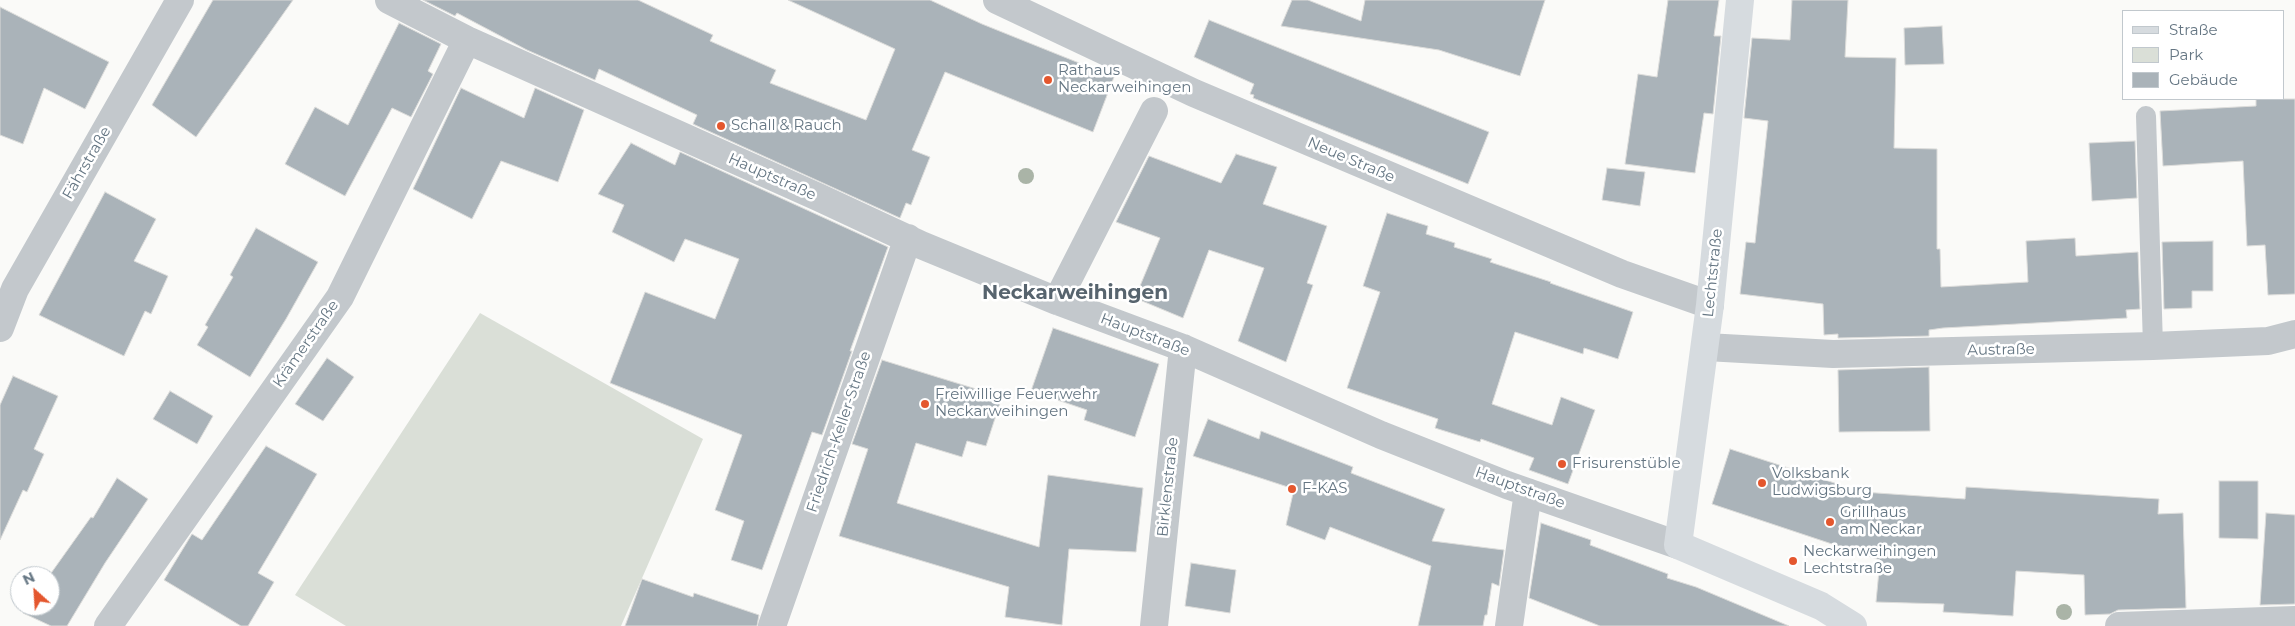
<!DOCTYPE html>
<meta charset="utf-8">
<style>
body{margin:0}
#map{position:relative;width:2295px;height:626px;overflow:hidden;background:#fafaf8;font-family:Montserrat,sans-serif}
canvas{display:block}
.legend{position:absolute;left:2122px;top:10px;width:162px;height:90px;box-sizing:border-box;background:#fff;border:1px solid #c1c8cd;margin:0;padding:6px 9px;list-style:none;font-size:15px;color:#657683}
.legend li{display:flex;align-items:center;gap:10px;height:25px}
.legend b{width:25px;border:1px solid #c1c8cd}
.north{position:absolute;left:10px;top:566px;width:50px;height:50px;box-sizing:border-box;background:#fff;border:1px solid #c1c8cd;border-radius:50%;rotate:334deg;font-size:14px;font-weight:700;line-height:20px;text-align:center;color:#657683}
.north::after{content:'';display:block;margin:auto;width:18px;height:22px;background:#e4572e;clip-path:polygon(50% 0,100% 100%,50% 72%,0 100%)}
</style>
<div id="map">
<canvas width="2295" height="626"></canvas>
<ul class="legend">
<li><b style="height:6px;background:#d6dbdf"></b>Straße</li>
<li><b style="height:14px;background:#dadfd7"></b>Park</li>
<li><b style="height:14px;background:#aab3b9"></b>Gebäude</li>
</ul>
<div class="north">N</div>
</div>
<script>
const g = document.querySelector('canvas').getContext('2d');
g.lineJoin = 'round';
function paint(path, color) { g.fillStyle = color; g.fill(path, 'evenodd'); }
const shape = rows => new Path2D(rows.map(r => 'M' + r).join(''));
function stroke(path, color, width, dash) { g.strokeStyle = color; g.lineWidth = width; g.lineCap = dash ? 'butt' : 'round'; g.setLineDash(dash || []); g.stroke(path); }
function drawText(font, color, halo, rows, align = 'center') {
  g.font = font + ' Montserrat,sans-serif'; g.lineWidth = 5; g.setLineDash([]); g.textBaseline = 'middle'; g.strokeStyle = halo; g.fillStyle = color; for (const [text, x, y, turn = 0] of rows) {
    g.save(); g.translate(x, y); g.rotate((+turn || 0) * Math.PI / 180); g.textAlign = isNaN(turn) ? turn : align; if (halo) g.strokeText(text, 0, 0); g.fillText(text, 0, 0); g.restore();
  }
}
paint(shape([
 [480,313,703,439,621,626,346,626,295,595]
]), '#dadfd7');
const building = shape([
 [213,0,293,0,196,137,152,105,213,0],
 [423,0,638,0,713,35,710,41,776,70,770,83,866,120,895,49,788,0,930,0,982,24,1114,77,1093,132,945,72,912,150,930,157,911,205,906,203,900,218,693,124,697,115,599,69,595,80,527,50,457,13,455,16,423,0],
 [1292,0,1308,0,1361,21,1365,0,1545,0,1520,76,1439,50,1281,26,1292,0],
 [1668,0,1719,0,1714,36,1721,36,1713,114,1704,113,1695,173,1625,164,1638,74,1657,77,1668,0],
 [1792,0,1848,0,1845,57,1896,58,1894,148,1937,149,1937,249,1940,249,1941,287,2028,282,2026,241,2075,238,2076,256,2138,252,2140,309,2126,310,2127,318,1943,328,1929,330,1929,336,1838,338,1838,334,1824,335,1823,304,1740,294,1746,242,1755,243,1768,121,1744,118,1752,38,1790,40,1792,0],
 [0,7,109,62,85,109,44,88,23,144,0,135,0,7],
 [1209,20,1489,132,1468,184,1253,98,1254,95,1250,94,1254,84,1194,57,1209,20],
 [399,23,441,44,428,71,433,74,411,117,392,108,345,196,285,164,315,107,348,125,399,23],
 [1942,26,1944,64,1905,65,1904,28,1942,26],
 [461,88,524,118,535,88,584,110,558,182,501,161,472,219,413,189,461,88],
 [2256,99,2295,99,2295,294,2268,295,2265,245,2247,246,2243,161,2163,166,2160,111,2256,106,2256,99],
 [2135,141,2137,198,2092,201,2089,143,2135,141],
 [631,143,675,165,680,152,888,247,850,351,852,351,822,435,812,432,762,570,731,560,744,521,715,510,742,435,610,383,645,292,715,319,739,259,685,239,674,262,612,232,624,205,598,194,631,143],
 [1236,154,1277,167,1263,204,1327,226,1307,283,1313,285,1286,362,1238,341,1264,268,1209,250,1183,318,1135,298,1160,238,1116,222,1149,156,1221,183,1236,154],
 [1607,168,1645,172,1640,206,1602,200,1607,168],
 [105,192,156,219,134,261,168,276,151,314,145,311,124,356,39,315,105,192],
 [1387,213,1428,226,1426,234,1455,243,1454,247,1492,259,1490,262,1551,282,1550,283,1633,312,1618,359,1584,348,1583,354,1515,332,1492,404,1552,425,1561,397,1595,410,1568,484,1529,470,1534,458,1481,439,1480,442,1435,428,1438,419,1347,388,1380,292,1363,286,1387,213],
 [256,228,318,262,286,319,250,377,197,345,208,327,205,325,233,277,230,275,256,228],
 [2213,241,2213,291,2192,291,2192,308,2164,309,2162,242,2213,241],
 [1053,328,1159,364,1135,437,1084,420,1087,410,1031,391,1053,328],
 [327,358,354,377,323,421,295,404,327,358],
 [882,360,1002,397,986,446,967,441,962,457,916,443,897,503,1039,547,1048,475,1143,488,1136,552,1069,549,1062,625,1005,617,1009,587,839,536,868,449,852,444,882,360],
 [1929,367,1930,431,1839,432,1838,370,1929,367],
 [13,376,58,396,34,449,44,454,27,492,23,490,0,540,0,405,13,376],
 [170,391,213,416,197,444,153,419,170,391],
 [1208,419,1259,439,1261,431,1353,467,1351,473,1445,509,1432,541,1504,550,1499,586,1492,583,1487,615,1485,615,1483,626,1418,626,1431,566,1330,527,1325,540,1286,525,1294,489,1193,456,1208,419],
 [266,446,317,474,258,573,274,582,248,626,241,626,164,580,192,534,202,540,266,446],
 [1730,449,1862,492,1965,499,1966,487,2159,499,2158,514,2183,513,2186,608,2118,610,2110,614,2085,615,2084,575,2016,571,2013,616,1943,612,1944,604,1876,602,1880,560,1712,504,1730,449],
 [117,478,148,499,105,563,67,626,51,626,23,613,28,606,50,606,49,576,91,517,93,518,117,478],
 [2219,481,2258,481,2258,539,2219,538,2219,481],
 [2266,513,2295,515,2295,604,2260,605,2266,513],
 [1541,523,1591,540,1590,545,1668,574,1667,578,1696,587,1789,626,1600,626,1529,598,1541,523],
 [1191,563,1236,570,1230,613,1185,606,1191,563],
 [642,579,693,597,694,593,759,615,757,626,625,626,642,579]
]);
paint(building, '#aab3b9');
stroke(building, '#dcdcda', 1);
stroke(shape([
 [2146,116,2153,346]
]), '#c3c8cc', 20);
stroke(shape([
 [389,0,467,40,818,197,921,245,1057,301,1183,348,1381,435,1507,485,1678,545],
 [997,0,1194,93,1622,274,1710,305],
 [1057,301,1154,111],
 [0,328,15,289,180,0],
 [1706,347,1833,354,2153,346,2268,341,2295,334],
 [108,626,340,297,467,40],
 [772,626,908,238],
 [1154,626,1183,348],
 [1509,626,1528,492],
 [2119,626,2295,620]
]), '#c3c8cc', 28);
stroke(shape([
 [1740,0,1710,305,1678,545,1821,606,1853,626]
]), '#d6dbdf', 28);
g.fillStyle = '#aab4a7';
for (const [x, y] of [
 [1026,176],
 [2064,612]
]) { g.beginPath(); g.arc(x, y, 8, 0, 2 * Math.PI); g.fill(); }
for (const [x, y, r, color] of [
 [1048,80,5,"#e4572e"],
 [721,126,5,"#e4572e"],
 [925,404,5,"#e4572e"],
 [1562,464,5,"#e4572e"],
 [1762,483,5,"#e4572e"],
 [1292,489,5,"#e4572e"],
 [1830,522,5,"#e4572e"],
 [1793,561,5,"#e4572e"]
]) { const dot = new Path2D(); dot.arc(x, y, r, 0, 2 * Math.PI); g.fillStyle = color; g.fill(dot); stroke(dot, '#fff', 2); }
drawText('15px', '#657683', '#fff', [
 ["Rathaus",1058,71],
 ["Neckarweihingen",1058,88],
 ["Schall & Rauch",731,126],
 ["Freiwillige Feuerwehr",935,395],
 ["Neckarweihingen",935,412],
 ["Frisurenstüble",1572,464],
 ["Volksbank",1772,474],
 ["Ludwigsburg",1772,491],
 ["F-KAS",1302,489],
 ["Grillhaus",1840,513],
 ["am Neckar",1840,530],
 ["Neckarweihingen",1803,552],
 ["Lechtstraße",1803,569]
], 'left');
drawText('15px', '#657683', '#fff', [
 ["Neue Straße",1351,160,23],
 ["Fährstraße",87,163,-60],
 ["Hauptstraße",772,177,24],
 ["Lechtstraße",1713,273,-84],
 ["Hauptstraße",1145,335,21],
 ["Krämerstraße",306,344,-55],
 ["Austraße",2001,350,-1],
 ["Friedrich-Keller-Straße",839,432,-71],
 ["Birklenstraße",1168,487,-84],
 ["Hauptstraße",1520,488,20]
]);
drawText('bold 20px', '#57646e', '#fff', [
 ["Neckarweihingen",1075,293]
]);
</script>
